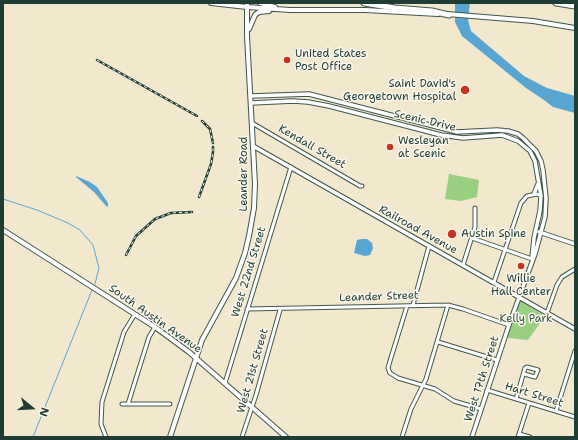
<!DOCTYPE html>
<style>
body{margin:0}
#map{position:relative;width:578px;height:440px;overflow:hidden;background:#f2e8ce;font-family:"Shantell Sans",sans-serif}
canvas{display:block}
.frame{position:absolute;inset:0;border:4px solid #1f3d34;pointer-events:none}
.north{position:absolute;left:12px;top:388px;width:40px;height:40px;-webkit-text-stroke:3px #fbf7ec;paint-order:stroke;rotate:108deg;font-size:11px;font-weight:700;line-height:16px;text-align:center;color:#1f3d34}
.north::after{content:'';display:block;margin:auto;width:14px;height:18px;background:#1f3d34;clip-path:polygon(50% 0,100% 100%,50% 72%,0 100%)}
</style>
<div id="map">
<canvas width="578" height="440"></canvas>
<div class="frame"></div>
<div class="north">N</div>
</div>
<script>
const g = document.querySelector('canvas').getContext('2d');
g.lineJoin = 'round';
function paint(path, color) { g.fillStyle = color; g.fill(path, 'evenodd'); }
const shape = rows => new Path2D(rows.map(r => 'M' + r).join(''));
function stroke(path, color, width, dash) { g.strokeStyle = color; g.lineWidth = width; g.lineCap = dash ? 'butt' : 'round'; g.setLineDash(dash || []); g.stroke(path); }
function drawText(font, color, halo, rows, align = 'center') {
  g.font = font + ' "Shantell Sans",sans-serif'; g.lineWidth = 3; g.setLineDash([]); g.textBaseline = 'middle'; g.strokeStyle = halo; g.fillStyle = color; for (const [text, x, y, turn = 0] of rows) {
    g.save(); g.translate(x, y); g.rotate((+turn || 0) * Math.PI / 180); g.textAlign = isNaN(turn) ? turn : align; if (halo) g.strokeText(text, 0, 0); g.fillText(text, 0, 0); g.restore();
  }
}
paint(shape([
 [449,174,479,180,477,197,461,201,445,199],
 [519,300,545,316,528,340,507,338]
]), '#98cf81');
paint(shape([
 [455,3,470,3,468,20,471,31,524,76,547,88,575,96,575,113,553,107,544,100,526,88,462,36,455,22],
 [76,176,90,182,97,187,108,203,108,206,107,207,94,192,76,177],
 [361,239,367,239,372,243,373,248,370,255,365,256,354,253,357,240]
]), '#59a5d2');
stroke(shape([
 [3,199,37,210,68,223,80,230,93,245,99,268,95,284],
 [3,435,3,437],
 [33,437,92,290]
]), '#59a5d2', 1);
const minor = shape([
 [252,123,360,186,362,186],
 [472,238,532,259],
 [463,265,475,227,475,208],
 [494,282,521,203,527,196,537,194,541,196],
 [413,305,429,246],
 [407,306,390,361,388,368,390,373,398,378,435,389,454,401,481,409],
 [247,309,448,305,463,309,509,325],
 [547,313,557,285,562,277,575,269],
 [438,342,497,360],
 [225,383,291,167],
 [487,390,575,417],
 [516,399,525,368,527,367,538,370,535,377,524,374],
 [122,404,170,404],
 [128,404,149,337,155,327],
 [556,411,575,351],
 [519,434,530,437],
 [106,437,101,424,102,402,124,332,135,314],
 [242,437,256,395,280,310],
 [402,437,411,409,426,379,448,305],
 [518,437,529,403]
]);
const tertiary = shape([
 [251,96,309,94,457,132,497,130,508,131,518,134,523,138,536,151,541,161,543,170,546,198,545,217,535,254,509,325,472,437],
 [251,103,293,101,308,102,329,106,441,135,463,138,502,135,518,141,530,151,535,161,541,196,540,211,534,238,532,258],
 [253,146,575,329],
 [534,194,538,184],
 [539,232,575,244]
]);
const secondary = shape([
 [211,3,247,7,290,10,365,10,438,14],
 [260,3,275,7],
 [447,14,533,21,575,28],
 [249,29,255,15,259,12,269,11],
 [3,230,155,327,189,352,286,437],
 [170,437,202,340,236,278,245,253,249,236,254,208,255,184,247,36,247,3]
]);
const motorway = shape([
 [364,3,395,8,432,11,449,15],
 [556,3,575,6]
]);
stroke(minor, '#3f574b', 5);
stroke(tertiary, '#3f574b', 5.5);
stroke(secondary, '#3f574b', 6);
stroke(motorway, '#3f574b', 7);
stroke(minor, '#fff', 3);
stroke(tertiary, '#fff', 3.5);
stroke(secondary, '#fff', 4);
stroke(motorway, '#fff', 5);
const rail = shape([
 [97,60,197,116],
 [202,121,210,129,213,143],
 [199,197,211,164,213,152,213,147],
 [126,255,136,236,155,219,171,213,192,212]
]);
stroke(rail, '#1f3d34', 2.5);
stroke(rail, '#fbf7ec', 1, [3]);
for (const [x, y, r, color] of [
 [287,60,4,"#c8321e"],
 [465,90,5,"#c8321e"],
 [390,147,4,"#c8321e"],
 [452,234,5,"#c8321e"],
 [521,266,4,"#c8321e"]
]) { const dot = new Path2D(); dot.arc(x, y, r, 0, 2 * Math.PI); g.fillStyle = color; g.fill(dot); stroke(dot, '#fbf7ec', 1.5); }
drawText('11px', '#1f3d34', '#fbf7ec', [
 ["United States",295,54],
 ["Post Office",295,67],
 ["Saint David's",456,84,"right"],
 ["Georgetown Hospital",456,97,"right"],
 ["Wesleyan",398,141],
 ["at Scenic",398,154],
 ["Austin Spine",461,234],
 ["Willie",521,279,"center"],
 ["Hall Center",521,292,"center"]
], 'left');
drawText('11px', '#1f3d34', '#fbf7ec', [
 ["Scenic Drive",425,121,13],
 ["Kendall Street",312,147,30],
 ["Leander Road",244,174,-90],
 ["Railroad Avenue",418,230,29],
 ["West 22nd Street",249,272,-73],
 ["Leander Street",379,297,-2],
 ["South Austin Avenue",155,319,35],
 ["West 21st Street",253,371,-74],
 ["West 17th Street",482,379,-72],
 ["Hart Street",534,395,17]
]);
drawText('11px', '#375a43', '#fbf7ec', [
 ["Kelly Park",526,319]
]);
</script>
